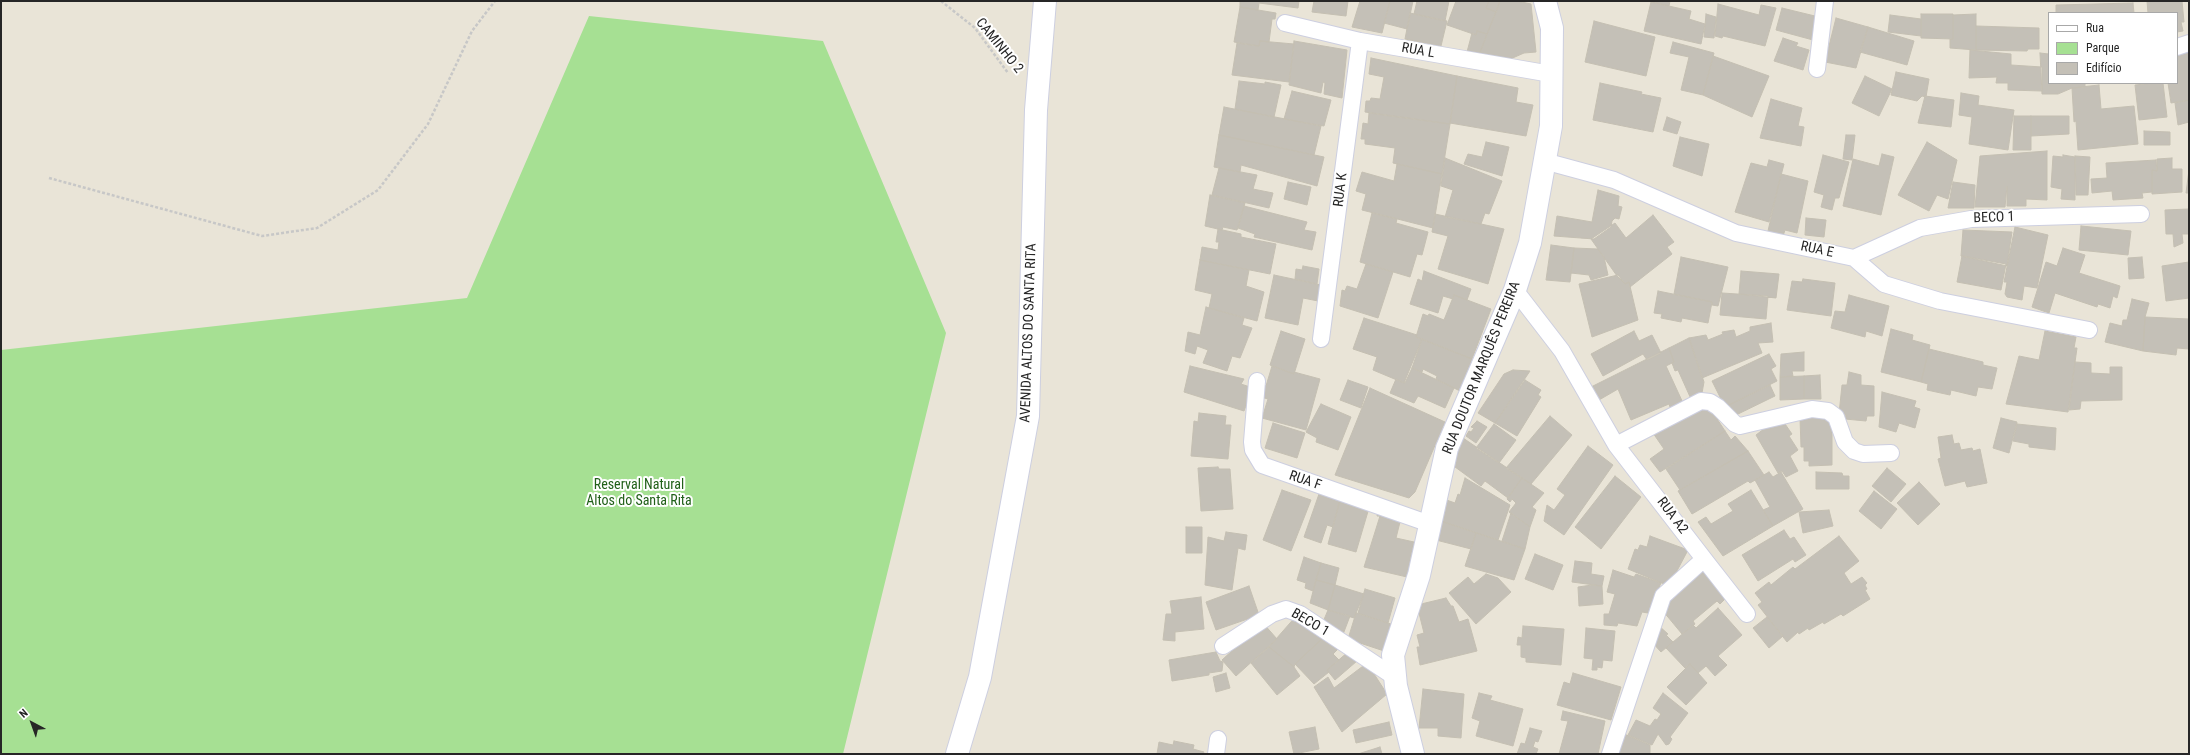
<!DOCTYPE html>
<meta charset="utf-8">
<style>
body{margin:0}
#map{position:relative;width:2190px;height:755px;overflow:hidden;background:#e9e4d7;font-family:"Roboto Condensed",sans-serif}
canvas{display:block}
.frame{position:absolute;inset:0;border:2px solid #262626;pointer-events:none}
.legend{position:absolute;left:2048px;top:12px;width:130px;height:72px;box-sizing:border-box;background:#fff;border:1px solid #a8a8a8;margin:0;padding:5px 7px;list-style:none;font-size:12px;color:#262626}
.legend li{display:flex;align-items:center;gap:8px;height:20px}
.legend b{width:20px;border:1px solid #a8a8a8}
.north{position:absolute;left:12px;top:703px;width:40px;height:40px;-webkit-text-stroke:3px #fff;paint-order:stroke;rotate:319deg;font-size:11px;font-weight:700;line-height:16px;text-align:center;color:#262626}
.north::after{content:'';display:block;margin:auto;width:14px;height:18px;background:#262626;clip-path:polygon(50% 0,100% 100%,50% 72%,0 100%)}
</style>
<div id="map">
<canvas width="2190" height="755"></canvas>
<div class="frame"></div>
<ul class="legend">
<li><b style="height:5px;background:#fff"></b>Rua</li>
<li><b style="height:11px;background:#a6e093"></b>Parque</li>
<li><b style="height:11px;background:#c4c0b7"></b>Edifício</li>
</ul>
<div class="north">N</div>
</div>
<script>
const g = document.querySelector('canvas').getContext('2d');
g.lineJoin = 'round';
function paint(path, color) { g.fillStyle = color; g.fill(path, 'evenodd'); }
const shape = rows => new Path2D(rows.map(r => 'M' + r).join(''));
function stroke(path, color, width, dash) { g.strokeStyle = color; g.lineWidth = width; g.lineCap = dash ? 'butt' : 'round'; g.setLineDash(dash || []); g.stroke(path); }
function drawText(font, color, halo, rows, align = 'center') {
  g.font = font + ' "Roboto Condensed",sans-serif'; g.lineWidth = 4; g.setLineDash([]); g.textBaseline = 'middle'; g.strokeStyle = halo; g.fillStyle = color; for (const [text, x, y, turn = 0] of rows) {
    g.save(); g.translate(x, y); g.rotate((+turn || 0) * Math.PI / 180); g.textAlign = isNaN(turn) ? turn : align; if (halo) g.strokeText(text, 0, 0); g.fillText(text, 0, 0); g.restore();
  }
}
paint(shape([
 [589,16,823,41,946,333,843,754,1,754,1,350,467,298]
]), '#a6e093');
const building = shape([
 [1240,1,1299,1,1298,8,1259,3,1258,10,1240,7,1240,1],
 [1314,1,1348,1,1346,16,1312,12,1314,1],
 [1360,1,1390,1,1382,33,1352,27,1360,1],
 [1390,1,1413,1,1407,29,1384,23,1390,1],
 [1417,1,1449,1,1445,21,1414,14,1417,1],
 [1456,1,1489,1,1486,8,1496,12,1487,34,1477,31,1476,35,1447,25,1456,1],
 [1489,1,1500,1,1496,12,1486,8,1489,1],
 [1500,1,1517,1,1531,4,1536,52,1524,53,1508,60,1479,55,1500,1],
 [1648,1,1670,1,1669,6,1648,1],
 [2147,1,2182,1,2184,22,2181,22,2183,31,2177,32,2177,13,2148,13,2147,1],
 [1651,2,1691,11,1689,19,1705,24,1701,44,1644,31,1651,2],
 [2133,3,2134,13,2056,13,2056,5,2133,3],
 [1718,4,1759,15,1761,5,1776,8,1765,46,1723,36,1722,38,1715,36,1718,4],
 [1240,7,1276,13,1275,19,1272,19,1269,42,1260,41,1259,46,1234,42,1240,7],
 [1782,8,1819,17,1813,40,1776,30,1782,8],
 [1410,13,1447,21,1441,46,1405,39,1410,13],
 [1706,14,1716,17,1714,38,1704,37,1706,14],
 [1921,14,1953,14,1953,39,1921,38,1921,14],
 [1976,14,1976,50,1950,48,1950,39,1953,39,1953,15,1976,14],
 [1890,15,1921,19,1921,36,1888,32,1890,15],
 [1836,18,1868,27,1856,68,1825,62,1836,18],
 [1594,21,1655,37,1646,76,1585,62,1594,21],
 [1976,26,2039,28,2039,49,2028,49,2027,51,1976,50,1976,26],
 [1868,27,1914,41,1907,65,1860,52,1868,27],
 [1477,31,1487,34,1479,55,1467,52,1472,33,1476,35,1477,31],
 [1783,38,1798,43,1796,46,1809,50,1803,70,1774,61,1783,38],
 [1260,41,1294,44,1289,82,1232,75,1237,43,1259,46,1260,41],
 [1294,41,1347,50,1342,98,1324,94,1325,83,1323,82,1321,93,1289,85,1294,41],
 [1673,42,1714,53,1703,95,1681,90,1689,57,1670,53,1673,42],
 [1970,50,2011,54,2011,65,2042,67,2042,91,2008,90,2008,83,1996,83,1997,77,1969,78,1970,50],
 [2189,50,2189,100,2171,103,2168,83,2177,83,2177,52,2189,50],
 [2040,53,2049,54,2049,83,2085,83,2085,87,2072,88,2058,94,2042,94,2040,53],
 [1713,56,1769,76,1752,117,1703,95,1713,56],
 [1371,58,1457,76,1450,124,1365,112,1366,101,1370,101,1371,98,1380,99,1384,77,1369,74,1371,58],
 [1896,72,1929,79,1926,97,1922,96,1917,101,1891,95,1896,72],
 [1457,76,1518,88,1516,102,1533,105,1526,136,1450,123,1457,76],
 [1865,76,1892,89,1879,116,1852,103,1865,76],
 [1239,81,1265,84,1265,82,1281,85,1274,117,1235,109,1239,81],
 [1600,83,1642,92,1641,94,1661,98,1653,132,1593,120,1600,83],
 [2153,83,2163,83,2167,117,2139,120,2135,85,2153,83],
 [2099,85,2101,109,2134,106,2138,144,2078,150,2076,121,2074,122,2072,88,2099,85],
 [1292,91,1331,100,1324,126,1284,119,1292,91],
 [1961,93,1979,96,1978,105,2014,110,2008,150,1969,144,1972,117,1959,115,1961,93],
 [1925,96,1954,100,1951,127,1918,123,1925,96],
 [1771,99,1802,108,1798,126,1804,127,1801,146,1760,138,1771,99],
 [2189,100,2189,122,2178,125,2175,103,2189,100],
 [1224,107,1321,126,1314,155,1219,135,1224,107],
 [1369,113,1450,124,1442,174,1393,163,1395,148,1365,144,1365,139,1361,139,1363,123,1368,124,1369,113],
 [2014,116,2031,116,2031,150,2013,150,2014,116],
 [2031,116,2069,116,2069,134,2031,136,2031,116],
 [1667,117,1681,122,1677,134,1663,130,1667,117],
 [2144,131,2170,132,2170,145,2144,145,2144,131],
 [1219,135,1324,157,1317,186,1241,165,1240,172,1214,167,1219,135],
 [1846,135,1855,135,1852,160,1843,159,1846,135],
 [1680,137,1709,144,1702,176,1673,166,1680,137],
 [1486,142,1509,147,1502,176,1464,164,1468,154,1482,157,1486,142],
 [1927,142,1957,160,1948,199,1937,195,1929,211,1898,195,1927,142],
 [2047,151,2047,200,2026,199,2026,206,2007,206,2007,186,2005,207,1975,207,1980,156,2047,151],
 [1882,154,1894,157,1881,215,1843,206,1853,159,1879,166,1882,154],
 [1823,155,1849,162,1839,198,1835,198,1832,210,1821,207,1824,195,1814,192,1823,155],
 [2063,155,2075,157,2075,200,2061,199,2062,189,2051,187,2053,156,2063,157,2063,155],
 [2075,156,2090,157,2088,195,2076,195,2075,156],
 [1445,158,1502,181,1489,214,1485,213,1481,224,1445,217,1453,190,1441,186,1445,158],
 [2172,158,2172,169,2182,169,2182,192,2152,194,2152,170,2157,171,2157,159,2172,158],
 [1769,160,1784,164,1769,222,1735,212,1751,163,1767,167,1769,160],
 [2156,160,2157,171,2152,170,2152,192,2142,193,2143,198,2113,200,2112,191,2092,193,2091,179,2107,178,2106,163,2156,160],
 [1397,164,1442,174,1433,228,1362,210,1366,194,1356,191,1362,172,1394,181,1397,164],
 [1219,168,1257,175,1253,189,1273,193,1269,208,1212,195,1219,168],
 [2189,170,2189,193,2186,193,2189,170],
 [1781,174,1808,181,1797,233,1785,230,1783,236,1768,231,1781,174],
 [1288,182,1311,187,1307,205,1284,199,1288,182],
 [1953,182,1975,185,1974,208,1948,208,1953,182],
 [1598,190,1619,196,1618,206,1622,207,1619,219,1615,218,1612,221,1611,227,1594,239,1554,236,1557,216,1592,222,1598,190],
 [1210,195,1245,203,1237,230,1223,227,1222,230,1205,226,1210,195],
 [1244,206,1307,222,1304,230,1316,232,1312,250,1254,237,1255,234,1238,228,1244,206],
 [2189,209,2189,234,2182,234,2183,243,2174,247,2173,234,2166,234,2165,210,2189,209],
 [1372,213,1397,219,1396,223,1428,232,1422,255,1417,254,1410,277,1360,262,1372,213],
 [1435,214,1504,229,1488,284,1438,269,1448,236,1432,232,1435,214],
 [1653,215,1674,242,1667,247,1672,254,1630,287,1629,282,1625,284,1617,276,1591,239,1615,223,1626,238,1653,215],
 [1806,218,1826,220,1824,237,1805,235,1806,218],
 [2081,226,2131,231,2128,255,2079,250,2081,226],
 [2015,227,2048,235,2037,288,2024,286,2022,300,2007,297,2005,294,2007,282,2004,282,2015,227],
 [1218,229,1241,234,1241,237,1276,244,1270,274,1200,260,1202,247,1218,250,1219,242,1216,242,1218,229],
 [1963,230,2012,232,2007,266,1961,256,1963,230],
 [1551,245,1574,248,1570,282,1546,280,1551,245],
 [1574,248,1598,249,1604,257,1608,275,1591,280,1589,275,1571,273,1574,248],
 [2063,248,2085,255,2079,273,2120,286,2117,298,2113,296,2110,308,2098,304,2097,307,2055,293,2049,313,2032,307,2046,262,2057,266,2063,248],
 [1962,256,2006,264,2001,290,1957,282,1962,256],
 [1681,257,1728,267,1718,306,1712,305,1712,302,1674,294,1681,257],
 [2142,257,2144,278,2129,279,2128,258,2142,257],
 [1200,260,1249,270,1246,286,1264,292,1257,321,1209,308,1212,294,1195,290,1200,260],
 [2189,262,2189,298,2166,301,2162,266,2189,262],
 [1366,264,1393,272,1378,318,1340,306,1342,290,1345,291,1347,286,1357,289,1366,264],
 [1303,266,1319,269,1317,284,1295,279,1296,269,1302,270,1303,266],
 [1424,271,1471,289,1467,300,1454,295,1453,299,1443,296,1438,313,1410,304,1418,279,1422,281,1424,271],
 [1741,271,1779,274,1776,298,1739,294,1741,271],
 [1274,275,1321,285,1318,301,1303,298,1298,325,1265,318,1274,275],
 [1618,275,1625,284,1629,282,1638,320,1592,337,1579,284,1618,275],
 [1803,279,1835,283,1831,316,1787,310,1792,281,1802,282,1803,279],
 [1658,291,1712,302,1708,323,1682,318,1681,322,1661,318,1662,314,1654,313,1658,291],
 [1722,293,1768,296,1766,319,1720,315,1722,293],
 [1454,295,1491,309,1472,359,1416,337,1423,314,1428,316,1429,314,1444,320,1454,295],
 [1849,295,1889,306,1882,336,1866,331,1865,337,1831,328,1835,311,1845,312,1849,295],
 [2132,299,2149,303,2145,317,2143,351,2105,342,2110,323,2122,326,2123,320,2127,320,2132,299],
 [1206,307,1244,318,1242,325,1252,328,1240,358,1232,356,1227,371,1203,363,1208,350,1197,346,1195,354,1185,351,1188,332,1200,335,1206,307],
 [2145,317,2189,319,2189,349,2177,348,2176,355,2143,351,2145,317],
 [1364,318,1417,335,1416,337,1422,339,1404,383,1373,370,1377,357,1353,349,1364,318],
 [1771,323,1773,342,1758,343,1762,353,1702,378,1689,338,1706,335,1708,340,1723,334,1722,332,1734,330,1736,337,1750,331,1750,327,1771,323],
 [1891,329,1913,335,1912,340,1930,345,1921,382,1881,372,1891,329],
 [1281,331,1305,339,1294,374,1270,365,1281,331],
 [1634,331,1639,341,1652,335,1661,353,1647,360,1643,354,1603,376,1591,354,1634,331],
 [2045,331,2076,337,2074,348,2077,348,2068,412,2006,404,2019,356,2039,360,2045,331],
 [1689,338,1704,382,1702,393,1691,399,1678,370,1675,371,1672,363,1674,362,1669,348,1689,338],
 [1422,339,1472,359,1460,391,1436,379,1437,376,1423,369,1422,372,1412,368,1422,339],
 [1669,348,1674,362,1666,366,1683,403,1671,410,1669,404,1631,420,1618,389,1599,400,1589,388,1669,348],
 [1929,349,1983,362,1983,365,1997,368,1992,389,1978,387,1976,396,1951,390,1950,395,1927,390,1928,384,1921,382,1929,349],
 [1804,352,1804,371,1792,371,1793,376,1780,377,1781,354,1804,352],
 [1769,354,1776,366,1771,369,1777,381,1725,407,1712,381,1769,354],
 [2075,362,2091,363,2091,373,2110,374,2110,367,2122,367,2122,400,2081,401,2080,409,2069,410,2075,362],
 [1190,366,1244,379,1241,384,1253,388,1244,411,1184,392,1190,366],
 [1272,366,1294,374,1294,372,1320,379,1306,430,1262,418,1268,399,1261,397,1264,385,1266,386,1272,366],
 [1412,368,1454,388,1445,408,1418,396,1414,403,1390,393,1396,379,1405,383,1412,368],
 [1513,370,1530,371,1495,423,1478,413,1504,374,1513,370],
 [1849,372,1861,375,1861,385,1874,386,1874,416,1867,416,1866,421,1845,419,1846,415,1839,414,1842,385,1847,385,1849,372],
 [1820,375,1821,399,1804,399,1804,376,1820,375],
 [1804,376,1804,399,1780,400,1780,377,1804,376],
 [1348,380,1368,387,1361,408,1340,400,1348,380],
 [1525,380,1541,390,1538,395,1541,397,1517,436,1495,423,1525,380],
 [1770,385,1775,396,1736,415,1729,405,1770,385],
 [1370,388,1445,422,1415,492,1409,498,1335,475,1370,388],
 [1882,392,1916,401,1914,407,1920,409,1915,428,1899,423,1896,432,1879,427,1882,392],
 [1706,402,1725,431,1660,472,1650,459,1664,449,1653,433,1706,402],
 [1321,404,1351,417,1338,450,1316,442,1317,438,1306,432,1321,404],
 [1199,413,1226,416,1225,425,1231,425,1228,459,1191,456,1194,421,1198,422,1199,413],
 [1550,416,1572,435,1531,484,1506,468,1550,416],
 [1832,417,1832,465,1809,466,1809,461,1804,461,1804,447,1801,447,1800,418,1832,417],
 [2001,418,2017,422,2009,453,1993,448,2001,418],
 [1477,421,1487,427,1476,443,1466,436,1469,431,1471,432,1474,428,1471,427,1477,421],
 [1783,421,1792,434,1789,436,1798,450,1790,456,1798,471,1786,477,1782,471,1778,473,1756,435,1769,425,1783,421],
 [1273,423,1305,433,1297,458,1265,448,1273,423],
 [1494,424,1516,440,1499,463,1476,448,1494,424],
 [2017,424,2056,428,2055,450,2029,447,2029,444,2013,441,2017,424],
 [1725,431,1731,440,1735,436,1748,451,1680,490,1666,469,1725,431],
 [1952,435,1954,444,1959,443,1961,450,1972,448,1973,451,1980,449,1987,483,1967,487,1965,481,1945,486,1938,459,1941,458,1938,437,1952,435],
 [1463,438,1522,478,1508,498,1485,481,1481,486,1451,464,1463,438],
 [1588,446,1613,465,1564,535,1544,521,1547,505,1554,510,1565,495,1557,489,1588,446],
 [1748,451,1764,475,1750,483,1748,481,1692,514,1678,491,1748,451],
 [1218,467,1219,469,1230,469,1233,509,1201,511,1198,468,1218,467],
 [1887,468,1906,484,1891,502,1872,486,1887,468],
 [1769,472,1773,477,1781,472,1803,509,1773,526,1763,510,1770,507,1755,480,1769,472],
 [1816,472,1842,473,1843,476,1849,476,1849,489,1816,489,1816,472],
 [1615,476,1641,497,1601,549,1575,527,1615,476],
 [1465,478,1510,505,1498,540,1438,520,1441,498,1455,503,1458,494,1460,495,1465,478],
 [1522,478,1544,493,1532,507,1536,510,1530,527,1509,512,1516,503,1512,499,1510,502,1507,499,1522,478],
 [1919,482,1940,504,1918,525,1897,503,1919,482],
 [1282,490,1311,500,1291,551,1263,540,1282,490],
 [1751,490,1773,526,1723,556,1698,522,1706,517,1711,524,1733,511,1728,504,1751,490],
 [1874,491,1897,509,1881,529,1859,511,1874,491],
 [1319,494,1340,500,1333,527,1327,525,1321,543,1304,537,1319,494],
 [1340,500,1369,508,1356,552,1328,544,1340,500],
 [1829,510,1833,526,1803,533,1799,512,1829,510],
 [1378,511,1401,518,1396,538,1414,542,1407,577,1364,567,1380,516,1377,516,1378,511],
 [1511,513,1530,527,1525,549,1502,541,1511,513],
 [1438,520,1476,533,1471,549,1436,540,1438,520],
 [1186,527,1202,527,1202,553,1186,553,1186,527],
 [1784,530,1790,539,1794,537,1806,555,1795,562,1793,559,1758,581,1742,555,1784,530],
 [1226,532,1247,535,1245,550,1238,548,1232,590,1205,585,1208,537,1224,541,1226,532],
 [1476,533,1525,549,1514,580,1465,566,1476,533],
 [1650,536,1688,550,1669,586,1628,569,1635,549,1638,550,1640,545,1647,547,1650,536],
 [1839,536,1859,561,1844,573,1851,584,1862,577,1867,583,1865,585,1867,589,1865,590,1870,599,1843,616,1841,614,1824,624,1823,622,1809,630,1808,628,1799,634,1798,632,1787,642,1758,605,1762,602,1755,593,1769,582,1771,585,1793,567,1795,569,1839,536],
 [1535,554,1563,565,1553,590,1525,579,1535,554],
 [1304,557,1321,563,1313,591,1305,588,1306,583,1297,580,1304,557],
 [1575,561,1592,563,1591,574,1604,576,1602,586,1572,582,1575,561],
 [1321,563,1339,568,1335,585,1316,580,1321,563],
 [1701,565,1726,598,1720,604,1717,601,1693,621,1695,624,1682,634,1663,611,1677,585,1701,565],
 [1613,570,1634,577,1636,574,1661,583,1648,613,1642,612,1637,626,1618,623,1617,626,1604,625,1604,614,1609,614,1615,594,1607,592,1613,570],
 [1486,574,1498,578,1511,592,1476,624,1449,593,1468,577,1474,584,1486,574],
 [1316,580,1335,585,1328,610,1310,603,1316,580],
 [1335,585,1364,594,1354,618,1328,610,1335,585],
 [1592,585,1602,586,1603,604,1579,606,1578,587,1592,585],
 [1249,586,1259,615,1216,630,1206,602,1249,586],
 [1365,589,1395,598,1388,623,1358,613,1365,589],
 [1201,597,1204,629,1175,632,1175,641,1163,640,1166,614,1172,614,1170,601,1201,597],
 [1446,598,1451,606,1453,606,1459,622,1468,619,1477,651,1420,665,1417,647,1420,647,1417,635,1424,633,1417,605,1446,598],
 [1718,608,1742,635,1718,656,1727,665,1715,676,1706,666,1698,673,1690,664,1685,668,1666,648,1693,625,1696,628,1718,608],
 [1328,610,1350,616,1342,637,1323,622,1328,610],
 [1356,613,1391,624,1384,651,1348,639,1356,613],
 [1297,615,1324,637,1295,664,1294,667,1269,647,1297,615],
 [1767,617,1783,636,1769,648,1753,628,1767,617],
 [1263,623,1277,639,1236,676,1222,660,1234,649,1233,648,1263,623],
 [1658,625,1668,634,1666,635,1673,642,1661,652,1651,641,1658,625],
 [1523,626,1564,629,1561,665,1526,662,1526,658,1521,657,1521,645,1517,645,1518,637,1522,638,1523,626],
 [1586,628,1615,631,1612,661,1603,660,1602,668,1597,667,1597,670,1592,670,1593,659,1584,658,1586,628],
 [1324,637,1339,648,1333,654,1339,660,1327,670,1329,672,1314,684,1295,664,1324,637],
 [1269,647,1294,667,1300,676,1277,695,1251,663,1269,647],
 [1216,652,1220,661,1223,662,1222,671,1209,673,1209,675,1172,681,1169,660,1216,652],
 [1348,652,1357,661,1335,680,1327,670,1348,652],
 [1367,663,1387,694,1342,732,1314,687,1328,677,1334,688,1367,663],
 [1690,664,1707,683,1686,705,1667,687,1690,664],
 [1226,673,1230,688,1216,692,1213,677,1226,673],
 [1573,673,1621,687,1611,720,1557,705,1564,682,1570,684,1573,673],
 [1423,689,1464,694,1461,738,1438,736,1438,728,1419,728,1423,689],
 [1479,693,1492,696,1490,700,1523,709,1513,746,1476,736,1480,721,1472,718,1479,693],
 [1663,693,1688,713,1670,737,1672,739,1669,744,1666,745,1658,734,1652,745,1628,735,1636,720,1650,726,1655,719,1657,720,1661,714,1653,708,1663,693],
 [1563,711,1605,721,1598,754,1559,754,1568,721,1561,720,1563,711],
 [1389,722,1392,735,1356,743,1353,730,1389,722],
 [1315,727,1319,749,1294,754,1289,732,1315,727],
 [1530,728,1542,731,1538,742,1535,741,1533,747,1538,749,1536,754,1517,754,1521,743,1525,744,1530,728],
 [1624,734,1650,745,1650,754,1619,754,1624,734],
 [1174,741,1194,745,1193,749,1204,752,1203,754,1157,754,1159,742,1173,745,1174,741],
 [1380,747,1382,754,1358,754,1380,747]
]);
paint(building, '#c4c0b7');
stroke(building, '#c4bfb2', 1);
const lane = shape([
 [1285,23,1360,41,1551,74],
 [2177,47,2189,43],
 [1817,69,1825,1],
 [1544,161,1614,180,1736,233,1854,258,1884,284,1940,301,2089,330],
 [1854,258,1920,228,1971,219,2141,214],
 [1515,290,1562,351,1616,445,1704,559,1663,596,1610,754],
 [1321,339,1360,41],
 [1257,381,1252,442,1253,450,1262,465,1430,524],
 [1616,445,1701,401,1710,402,1718,407,1735,424,1740,426,1812,409,1828,411,1836,417,1845,442,1854,451,1863,454,1891,453],
 [1704,559,1747,614],
 [1223,646,1272,614,1286,609,1300,614,1396,678],
 [1216,754,1218,739]
]);
const street = shape([
 [1413,754,1396,686,1393,655,1419,575,1447,448,1515,290,1530,243,1551,126,1552,28,1545,1]
]);
const secondary = shape([
 [957,754,980,677,1028,416,1036,110,1045,1]
]);
stroke(lane, '#cdcfe0', 18);
stroke(street, '#cdcfe0', 24);
stroke(secondary, '#cdcfe0', 24);
stroke(shape([
 [941,1,975,28,1008,73],
 [49,178,262,236,317,228,378,190,428,124,472,31,495,1]
]), '#c7c7c7', 2.5, [3, 2]);
stroke(lane, '#fff', 16);
stroke(street, '#fff', 22);
stroke(secondary, '#fff', 22);
drawText('14px', '#262626', '#fff', [
 ["CAMINHO 2",999,46,51],
 ["RUA L",1418,51,10],
 ["RUA K",1341,190,-83],
 ["BECO 1",1994,218,-2],
 ["RUA E",1817,250,12],
 ["AVENIDA ALTOS DO SANTA RITA",1029,333,-88],
 ["RUA DOUTOR MARQUÊS PEREIRA",1482,368,-68],
 ["RUA F",1305,481,19],
 ["RUA A2",1672,516,53],
 ["BECO 1",1310,623,30]
]);
drawText('14px', '#216019', '#fff', [
 ["Reserval Natural",639,485],
 ["Altos do Santa Rita",639,501]
]);
</script>
